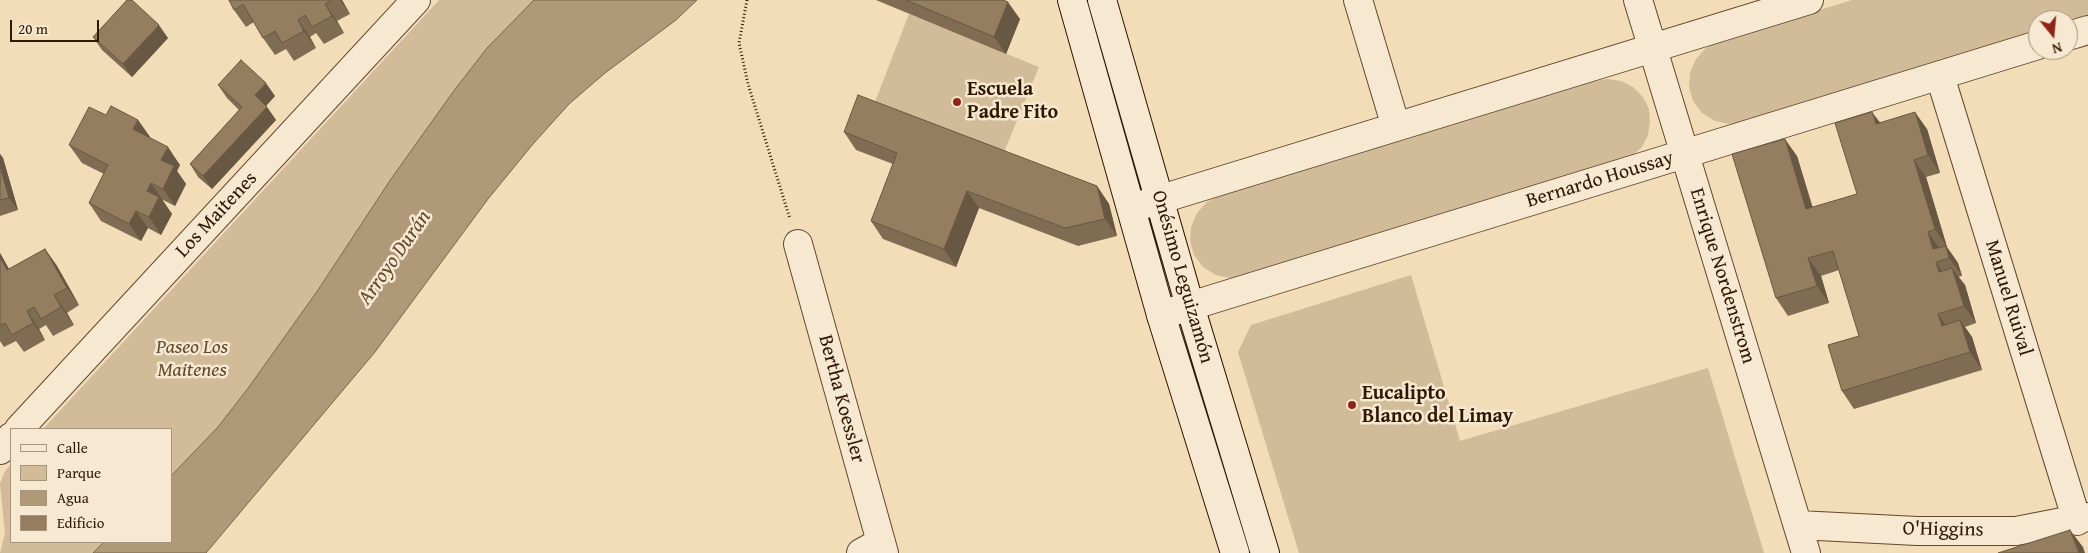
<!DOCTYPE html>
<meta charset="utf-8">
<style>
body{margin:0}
#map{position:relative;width:2088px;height:553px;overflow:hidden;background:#f3dcb8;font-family:"Gentium Book Plus",serif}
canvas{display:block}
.legend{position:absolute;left:10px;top:428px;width:162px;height:115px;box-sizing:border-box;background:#f7e8d1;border:1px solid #a7947d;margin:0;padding:6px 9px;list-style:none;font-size:15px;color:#2f1700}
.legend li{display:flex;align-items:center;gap:10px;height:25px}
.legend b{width:25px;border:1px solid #a7947d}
.north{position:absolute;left:2028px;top:10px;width:50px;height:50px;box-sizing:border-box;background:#f7e8d1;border:1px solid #a7947d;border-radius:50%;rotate:163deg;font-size:14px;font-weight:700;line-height:20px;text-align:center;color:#2f1700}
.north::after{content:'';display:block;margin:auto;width:18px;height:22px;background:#8f2418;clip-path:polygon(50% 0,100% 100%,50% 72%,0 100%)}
.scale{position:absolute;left:10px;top:20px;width:89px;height:22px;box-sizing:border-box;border:2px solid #2f1700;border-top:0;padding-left:6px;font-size:15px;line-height:18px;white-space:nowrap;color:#2f1700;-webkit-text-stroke:4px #f7e8d1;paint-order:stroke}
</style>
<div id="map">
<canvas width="2088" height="553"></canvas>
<ul class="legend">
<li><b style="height:6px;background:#f7e8d1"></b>Calle</li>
<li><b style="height:14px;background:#d2bb99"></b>Parque</li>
<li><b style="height:14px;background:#b09979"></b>Agua</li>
<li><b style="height:14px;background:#957d60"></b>Edificio</li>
</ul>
<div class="north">N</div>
<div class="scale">20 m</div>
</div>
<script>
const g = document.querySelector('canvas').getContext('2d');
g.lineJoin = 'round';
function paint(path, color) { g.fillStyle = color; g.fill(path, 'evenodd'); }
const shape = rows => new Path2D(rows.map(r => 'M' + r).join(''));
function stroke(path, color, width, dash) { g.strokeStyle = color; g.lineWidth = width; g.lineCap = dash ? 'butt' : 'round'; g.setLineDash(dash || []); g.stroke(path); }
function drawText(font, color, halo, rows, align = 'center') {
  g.font = font + ' "Gentium Book Plus",serif'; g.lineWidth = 5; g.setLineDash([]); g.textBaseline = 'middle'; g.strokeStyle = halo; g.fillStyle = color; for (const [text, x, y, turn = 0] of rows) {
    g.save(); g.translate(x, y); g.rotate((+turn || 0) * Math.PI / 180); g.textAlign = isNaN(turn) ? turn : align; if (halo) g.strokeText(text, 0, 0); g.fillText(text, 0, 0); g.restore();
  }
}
paint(shape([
 [439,0,534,0,487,48,453,92,391,179,318,290,249,387,218,427,186,462,171,476,171,429,43,429],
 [1852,0,2088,0,2088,16,2068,22,2068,20,2038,20,2038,32,1744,123,1729,124,1715,121,1702,113,1693,101,1689,87,1690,73,1696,59,1706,48,1719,41],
 [909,14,1039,67,1000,162,871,112],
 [1608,79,1621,81,1633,87,1643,97,1649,109,1650,122,1648,135,1642,147,1632,156,1245,277,1230,278,1216,275,1203,267,1194,255,1190,241,1191,227,1197,213,1207,202,1220,195,1595,81],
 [1411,275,1460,441,1708,368,1764,553,1299,553,1238,352,1251,325],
 [11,464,11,542,104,542,93,553,0,553,5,533,0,484,4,473]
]), '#d2bb99');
const water = shape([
 [534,0,697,0,676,20,605,73,569,104,533,144,488,199,375,352,206,553,93,553,104,542,171,542,171,476,218,427,249,387,318,290,391,179,453,92,487,48,534,0]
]);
paint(water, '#b09979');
stroke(water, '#7c6549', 1);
const street = shape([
 [1358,0,1396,127],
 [1638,0,1806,553],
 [2068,36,2088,30],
 [1940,76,2077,521],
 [1132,208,1809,0],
 [798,244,884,553],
 [1161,315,2038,45],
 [19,429,416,0],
 [0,450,11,437],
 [1798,525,1917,531,2016,531,2088,517],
 [861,553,881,542]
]);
const secondary = shape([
 [1072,0,1161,315,1235,553],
 [1102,0,1190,306,1265,553]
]);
stroke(street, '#60482e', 30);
stroke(secondary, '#2f1700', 30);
stroke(shape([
 [747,0,739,43,748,84,790,219]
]), '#2f1700', 3, [1, 2.5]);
stroke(street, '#f7e8d1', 28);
stroke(secondary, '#f7e8d1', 28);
paint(shape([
 [229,0,342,0,350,14,337,21,344,33,324,44,316,33,310,37,316,48,294,61,286,49,275,55,263,38,254,22,246,27,234,10],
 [876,0,1003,0,1020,19,1006,54],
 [93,37,168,38,132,77,102,50],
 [218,85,275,96,266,106,276,120,212,189,198,177,190,164,239,110,227,98],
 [106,115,138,120,150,137,150,138,180,165,177,171,186,184,175,206,163,200,163,201,172,214,161,235,148,228,141,241,101,221,89,203,104,174,82,163,69,145],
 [1880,122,1927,129,1940,173,1926,177,1947,247,1958,263,1962,276,1958,277,1965,285,1976,323,1965,327,1972,337,1982,370,1854,409,1842,391,1859,336,1839,270,1821,276,1829,303,1788,316,1776,298,1797,156,1813,208,1857,194],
 [844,132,1097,186,1109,204,1117,236,1078,246,979,208,956,267,883,239,871,221,893,164,856,150],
 [0,154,3,158,18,210,0,216],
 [45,249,57,266,79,305,67,313,74,325,53,336,46,325,39,329,45,340,24,352,16,341,4,347,0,341,0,253,9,269]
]), '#806c53');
paint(shape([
 [340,0,342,0,350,14],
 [1008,2,1020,19,1006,54,994,37],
 [325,4,337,21,344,33,332,16],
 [298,20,310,37,316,48,304,31],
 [159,25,168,38,132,77,123,64],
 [266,83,275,96,264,108,255,95],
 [267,107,276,120,212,189,203,176],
 [1872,112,1885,129,1876,124],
 [1915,112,1927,129,1940,173,1928,155],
 [138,120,150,137,145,147,133,129],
 [1785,139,1797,156,1818,227,1806,209],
 [168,147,180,165,177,171,186,184,175,206,163,189,161,160],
 [0,154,3,158,18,210,9,198,0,166],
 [1914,160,1926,177,1947,247,1935,229],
 [151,183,172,214,161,235,149,217,147,191],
 [1097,186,1109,204,1117,236,1105,219],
 [967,191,979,208,956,267,944,249],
 [136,211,148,228,141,241,129,224],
 [1928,232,1940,249,1933,249],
 [1946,246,1958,263,1962,276,1949,258],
 [45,249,57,266,79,305,67,288],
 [0,253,19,287,7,270,0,257],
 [1808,258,1821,276,1829,303,1817,286],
 [1936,262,1948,280,1939,272],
 [1952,268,1965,285,1976,323,1964,306],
 [54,295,67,313,74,325,61,307],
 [27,311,39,329,45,340,33,323],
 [1938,314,1950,331,1942,326],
 [1960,320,1972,337,1982,370,1970,352],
 [2070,530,2083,547,2085,553,2079,553]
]), '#685843');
const building = shape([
 [127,0,132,0,159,25,123,64,93,37,127,0],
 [229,0,331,0,325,4,332,16,312,27,305,15,298,20,304,31,282,43,275,31,263,38,243,4,234,10,229,0],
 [906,0,1003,0,1008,2,994,37,906,0],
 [241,60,266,83,255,95,267,107,203,176,190,164,242,107,218,85,241,60],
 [858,95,1097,186,1105,219,1065,228,967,191,944,249,871,221,897,153,844,132,858,95],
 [111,106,138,120,133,129,168,147,161,160,174,166,163,189,151,183,147,191,159,197,149,217,136,211,129,224,89,203,108,165,69,145,89,107,106,115,111,106],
 [1872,112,1876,124,1915,112,1928,155,1914,160,1935,229,1928,232,1933,249,1946,246,1949,258,1936,262,1939,272,1952,268,1964,306,1938,314,1942,326,1960,320,1970,352,1842,391,1828,345,1859,336,1833,251,1808,258,1817,286,1776,298,1732,154,1785,139,1806,209,1857,194,1835,123,1872,112],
 [0,166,9,198,0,200,0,166],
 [45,249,67,288,54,295,61,307,41,319,34,307,27,311,33,323,12,335,5,323,0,325,0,257,7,270,45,249],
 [2070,530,2079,553,1998,553,2070,530]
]);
paint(building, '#957d60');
stroke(building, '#685843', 1);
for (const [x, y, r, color] of [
 [957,102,5,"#8f2418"],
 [1352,405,5,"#8f2418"]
]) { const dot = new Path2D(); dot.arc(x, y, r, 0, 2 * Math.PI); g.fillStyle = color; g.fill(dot); stroke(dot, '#f7e8d1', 2); }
drawText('bold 20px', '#2f1700', '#f7e8d1', [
 ["Escuela",967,90],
 ["Padre Fito",967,113],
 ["Eucalipto",1362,394],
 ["Blanco del Limay",1362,417]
], 'left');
drawText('20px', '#2f1700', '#f7e8d1', [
 ["Bernardo Houssay",1600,180,-17],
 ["Los Maitenes",217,215,-47],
 ["Enrique Nordenstrom",1722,276,73],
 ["Onésimo Leguizamón",1182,277,74],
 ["Manuel Ruival",2008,298,73],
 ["Bertha Koessler",841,399,75],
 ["O'Higgins",1943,530,1]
]);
drawText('italic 20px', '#60482e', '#f7e8d1', [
 ["Paseo Los",192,348],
 ["Maitenes",192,371]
]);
drawText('italic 21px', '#634b30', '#f7e8d1', [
 ["Arroyo Durán",395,258,-55]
]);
</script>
